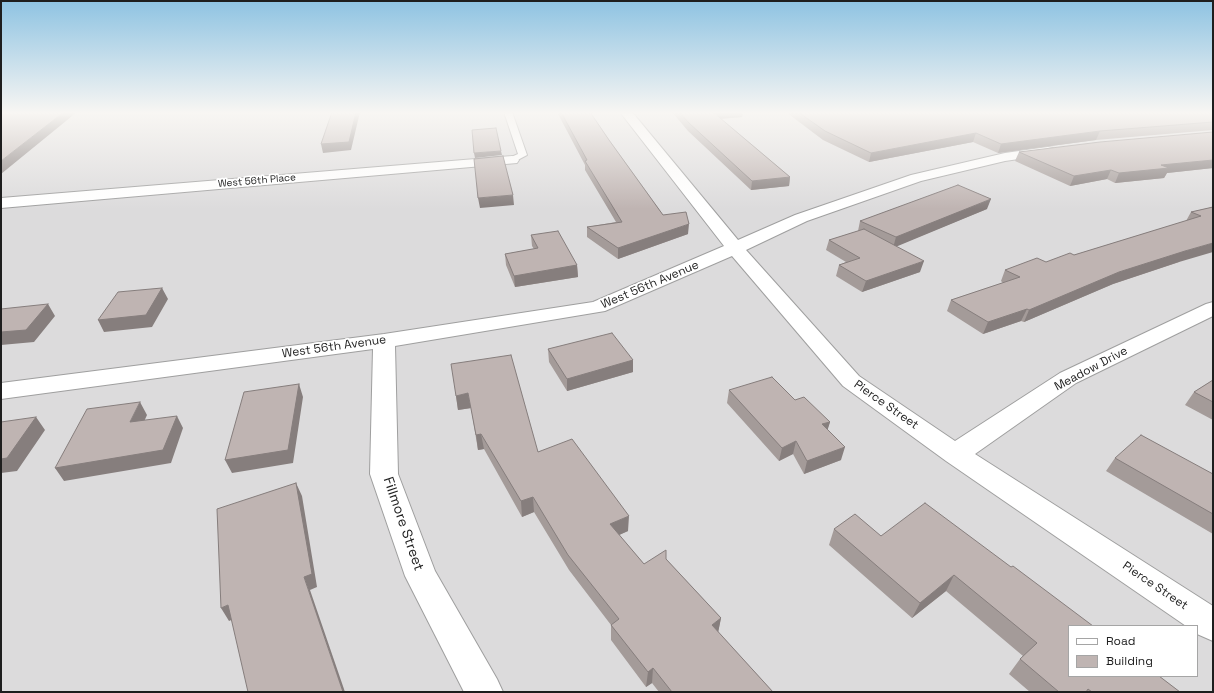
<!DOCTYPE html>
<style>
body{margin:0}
#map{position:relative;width:1214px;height:693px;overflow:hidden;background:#efeae5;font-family:"Space Grotesk",sans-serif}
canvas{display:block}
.frame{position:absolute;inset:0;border:2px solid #1e1e1e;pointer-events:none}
.legend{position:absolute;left:1068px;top:625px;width:130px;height:52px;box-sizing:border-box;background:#fff;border:1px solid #a5a5a5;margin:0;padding:5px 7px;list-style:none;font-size:12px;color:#1e1e1e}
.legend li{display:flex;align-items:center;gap:8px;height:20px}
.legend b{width:20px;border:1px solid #a5a5a5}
</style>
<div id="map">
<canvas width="1214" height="693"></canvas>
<div class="frame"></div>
<ul class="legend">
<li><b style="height:5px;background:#fff"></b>Road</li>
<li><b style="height:11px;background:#bfb4b2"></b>Building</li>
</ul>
</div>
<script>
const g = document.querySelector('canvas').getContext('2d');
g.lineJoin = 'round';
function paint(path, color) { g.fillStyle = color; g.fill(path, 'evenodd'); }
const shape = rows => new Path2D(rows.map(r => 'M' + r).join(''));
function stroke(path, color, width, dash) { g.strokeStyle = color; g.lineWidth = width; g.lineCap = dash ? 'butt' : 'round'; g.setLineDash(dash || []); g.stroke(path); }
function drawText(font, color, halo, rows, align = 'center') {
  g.font = font + ' "Space Grotesk",sans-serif'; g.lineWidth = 3.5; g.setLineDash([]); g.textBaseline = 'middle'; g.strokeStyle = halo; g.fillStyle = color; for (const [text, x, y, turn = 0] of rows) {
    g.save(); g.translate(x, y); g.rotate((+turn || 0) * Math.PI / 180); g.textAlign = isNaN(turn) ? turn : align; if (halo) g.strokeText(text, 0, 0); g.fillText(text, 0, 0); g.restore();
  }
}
paint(shape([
 [1,112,1213,112,1213,692,1,692],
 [1069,626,1197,626,1197,676,1069,676]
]), '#dcdbdc');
const service = shape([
 [504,112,512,112,527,155,512,163,508,160,509,158,518,154,504,112]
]);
const minor = shape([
 [620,112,632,112,738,240,795,215,911,175,1005,153,1048,147,1053,148,1055,151,1053,154,1005,161,921,181,807,221,746,250,859,376,955,441,1060,373,1206,304,1213,302,1213,316,1076,383,975,454,1213,606,1213,641,1197,634,1197,626,1186,626,946,461,843,386,732,256,605,311,395,346,398,474,435,571,497,679,503,692,464,692,405,576,370,474,373,349,1,399,1,383,384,334,593,302,724,246,620,112],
 [512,156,517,157,519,160,517,163,1,208,1,198,512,156]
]);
stroke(service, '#9f9f9f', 2);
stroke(minor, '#9f9f9f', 2);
paint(service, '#fff');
paint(minor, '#fff');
paint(shape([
 [557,112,590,112,609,140,663,215,688,234,618,259,587,237,587,227,616,222,585,170,585,165],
 [672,112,743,112,742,117,721,119,790,177,789,186,751,190,688,131],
 [786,112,1213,112,1213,130,1096,140,998,153,973,142,869,162,823,140],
 [1213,132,1213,168,1167,173,1164,178,1115,183,1107,179,1070,186,1015,161,1019,152],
 [1213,207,1179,262,1113,284,1024,322,1021,321,983,334,947,311,951,300,1003,283,1001,281,1005,270,1046,262,1074,255,1186,221,1191,212],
 [987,209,896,246,920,272,862,292,836,276,839,265,846,262,826,250,829,240,858,231,860,221],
 [531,235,577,265,578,277,515,287,506,265,505,254,534,249,532,246],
 [548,349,633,360,633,372,567,391,549,362],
 [1213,380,1213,420,1185,405,1194,392],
 [729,390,795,400,830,422,827,430,841,460,804,474,793,454,779,461,727,403],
 [456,396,538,452,628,531,619,535,644,564,666,559,721,618,718,632,773,692,659,692,652,683,646,687,611,640,611,625,569,570,534,512,522,517,484,449,478,450,471,408,458,410],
 [1115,458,1213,474,1213,534,1106,471],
 [834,529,881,536,1011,567,1180,692,1030,692,1009,674,1020,659,1023,656,946,591,912,618,829,545]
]), '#a49b99');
paint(shape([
 [64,112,77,112,1,174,1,161],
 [356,112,360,112,351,150,323,153,321,144],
 [713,112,743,112,742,117,712,119],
 [1100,131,1096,140,998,153,1001,144],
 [976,133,973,142,869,162,871,153],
 [501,151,502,155,475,158,474,153],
 [1213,160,1213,168,1167,173,1164,178,1115,183,1119,173,1161,165],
 [1111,170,1107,179,1070,186,1074,176],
 [790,177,789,186,751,190,752,181],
 [513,195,514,205,480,208,478,198],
 [991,199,987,209,893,248,896,237],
 [689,224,688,234,618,259,618,248],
 [1213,243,1213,252,1179,262,1113,284,1024,322,1029,310,1119,272,1185,251],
 [924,261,920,272,862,292,866,281],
 [577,265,578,277,515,287,514,276],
 [162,288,168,299,152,327,104,332,98,320],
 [48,304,55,316,34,342,1,345,1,332],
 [1027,309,1021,321,983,334,988,322],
 [633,360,633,372,567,391,567,379],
 [299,384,303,397,293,463,232,473,225,460],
 [468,393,471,408,458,410,456,396],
 [140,402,147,415,138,435,130,422],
 [177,416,183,428,171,463,64,481,55,468],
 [36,417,45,430,17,471,1,473,1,459],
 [830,422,826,435,822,424],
 [481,434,484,449,478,450,476,435],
 [796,441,793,454,779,461,782,448],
 [845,447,841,460,804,474,807,461],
 [296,483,302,496,317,587,310,590,345,692,343,692,304,577],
 [533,497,534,512,522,517,521,501],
 [629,516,628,531,610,539,610,524],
 [954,575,946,591,912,618,920,603],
 [228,605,236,618,229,621,221,608],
 [721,618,718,633,712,625],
 [653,668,652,683,646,687,648,672]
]), '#867e7d');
const building = shape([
 [1,112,64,112,1,161,1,112],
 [332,112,356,112,349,142,321,144,332,112],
 [561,112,590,112,609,140,663,215,686,212,689,224,618,248,587,227,622,222,585,161,587,160,561,112],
 [679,112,713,112,790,177,752,181,689,123,679,112],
 [798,112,1213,112,1213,122,1100,131,1001,144,976,133,871,153,825,131,798,112],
 [496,128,501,151,474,153,472,130,496,128],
 [1213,132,1213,160,1161,165,1169,168,1119,173,1111,170,1074,176,1019,152,1100,142,1213,132],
 [503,156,513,195,478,198,474,159,503,156],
 [958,185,991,199,896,237,860,221,958,185],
 [1213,207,1213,243,1185,251,1119,272,1029,310,1027,309,988,322,951,300,1020,277,1005,270,1037,258,1046,262,1070,253,1074,255,1201,216,1191,212,1213,207],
 [864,229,924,261,866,281,839,265,860,258,829,240,864,229],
 [558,231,577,265,514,276,505,254,538,248,531,235,558,231],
 [162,288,146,315,98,320,118,292,162,288],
 [48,304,26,330,1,332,1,309,48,304],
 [612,333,633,360,567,379,548,349,612,333],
 [511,355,538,452,572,439,629,516,610,524,644,564,666,550,666,559,721,618,712,625,773,692,672,692,653,668,648,672,611,625,619,619,568,555,533,497,521,501,481,434,476,435,468,393,456,396,451,364,511,355],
 [772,377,795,400,804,397,830,422,822,424,845,447,807,461,796,441,782,448,729,390,772,377],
 [1213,380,1213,402,1194,392,1213,380],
 [299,384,288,450,225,460,244,392,299,384],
 [140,402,130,422,177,416,163,450,55,468,87,409,140,402],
 [36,417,7,458,1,459,1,422,36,417],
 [1141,435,1213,474,1213,514,1115,458,1141,435],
 [296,483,312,574,304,577,343,692,248,692,228,605,221,608,217,509,296,483],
 [925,503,1011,567,1013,566,1093,626,1069,626,1069,676,1159,676,1180,692,1092,692,1088,689,1086,692,1059,692,1020,659,1037,643,954,575,920,603,834,529,855,514,881,536,925,503]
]);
paint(building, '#bfb4b2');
stroke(building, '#867e7d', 1);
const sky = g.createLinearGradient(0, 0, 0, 209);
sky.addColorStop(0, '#8ec3e2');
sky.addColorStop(0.54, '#f8f6f3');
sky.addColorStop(1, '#f8f6f300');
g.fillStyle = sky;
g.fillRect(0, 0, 1214, 209);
drawText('10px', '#1e1e1e', '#fff', [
 ["West 56th Place",257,181,-5]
]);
drawText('12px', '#1e1e1e', '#fff', [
 ["West 56th Avenue",650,285,-23],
 ["West 56th Avenue",334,347,-8],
 ["Meadow Drive",1091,369,-28],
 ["Pierce Street",886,405,35],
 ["Pierce Street",1155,586,34]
]);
drawText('14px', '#1e1e1e', '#fff', [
 ["Fillmore Street",403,524,71]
]);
</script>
